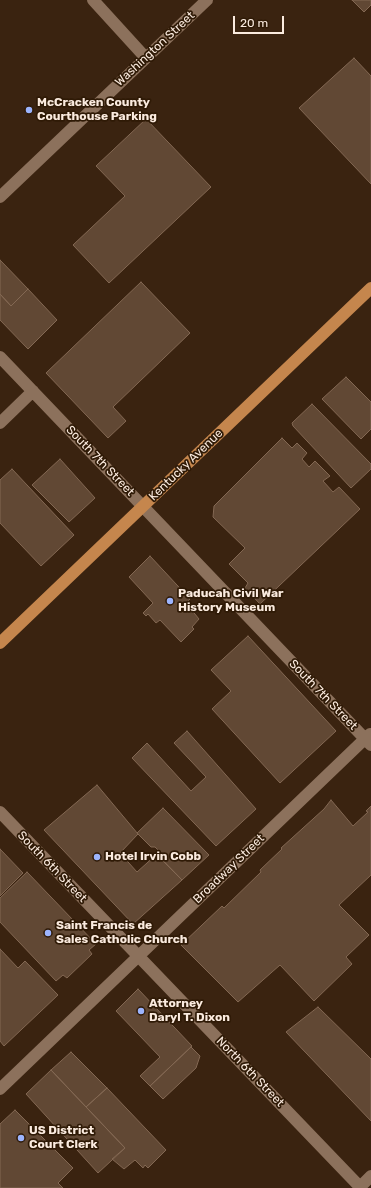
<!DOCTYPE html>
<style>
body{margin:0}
#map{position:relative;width:371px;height:1188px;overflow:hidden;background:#3a2310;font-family:Rubik,sans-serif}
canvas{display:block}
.scale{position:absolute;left:233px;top:16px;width:51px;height:18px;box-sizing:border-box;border:2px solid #fbebdf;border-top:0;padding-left:5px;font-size:12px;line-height:14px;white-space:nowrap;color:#fbebdf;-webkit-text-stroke:3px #2f1a06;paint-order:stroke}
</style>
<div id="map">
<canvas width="371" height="1188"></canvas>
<div class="scale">20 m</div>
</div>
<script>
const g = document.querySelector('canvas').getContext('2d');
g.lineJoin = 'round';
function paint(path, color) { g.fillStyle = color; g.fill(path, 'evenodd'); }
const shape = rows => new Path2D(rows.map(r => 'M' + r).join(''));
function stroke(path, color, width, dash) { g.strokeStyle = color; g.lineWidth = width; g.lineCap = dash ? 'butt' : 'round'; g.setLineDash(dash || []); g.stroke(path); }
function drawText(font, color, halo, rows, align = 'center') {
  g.font = font + ' Rubik,sans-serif'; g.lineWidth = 3.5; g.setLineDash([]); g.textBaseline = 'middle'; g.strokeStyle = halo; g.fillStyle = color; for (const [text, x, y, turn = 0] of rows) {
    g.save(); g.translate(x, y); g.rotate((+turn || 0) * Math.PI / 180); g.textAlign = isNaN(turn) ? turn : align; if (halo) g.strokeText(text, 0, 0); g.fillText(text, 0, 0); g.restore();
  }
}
const building = shape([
 [352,0,371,0,371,5,364,12,352,0],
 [354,58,371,76,371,184,299,108,354,58],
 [146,119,211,187,109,283,73,245,125,196,96,166,146,119],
 [0,260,28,289,11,306,0,294,0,260],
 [141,282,190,333,113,407,126,421,108,438,46,373,141,282],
 [28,289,57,320,28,349,0,320,0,294,11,306,28,289],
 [346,377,371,402,371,429,361,439,322,399,346,377],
 [312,404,371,464,371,469,351,488,293,426,292,423,312,404],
 [282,438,292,448,297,443,307,453,302,459,309,467,315,461,330,476,323,481,333,492,339,487,360,509,260,604,245,588,248,583,229,564,245,548,213,517,214,506,282,438],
 [60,459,95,498,69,522,32,485,60,459],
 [12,469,74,535,41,566,0,523,0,480,12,469],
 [150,556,190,599,186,603,199,619,192,627,194,629,181,642,160,620,156,623,148,614,146,616,143,613,153,603,129,577,150,556],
 [248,636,336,731,280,783,212,709,231,691,211,670,248,636],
 [187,731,256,809,216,846,132,758,147,743,191,791,206,777,174,743,187,731],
 [97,785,138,834,120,853,137,872,157,854,182,880,133,924,44,830,97,785],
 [331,800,353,826,368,812,366,811,371,806,371,875,339,905,369,935,346,957,352,964,314,1001,280,965,238,1002,181,945,222,906,224,908,261,872,260,870,282,849,281,848,324,809,331,800],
 [163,808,209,855,182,880,162,860,163,855,155,847,151,847,137,833,163,808],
 [0,849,23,873,0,896,0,849],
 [27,872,96,944,89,950,92,954,67,978,63,975,56,981,0,922,0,898,27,872],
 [0,949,18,968,25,961,58,995,4,1046,0,1041,0,949],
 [138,989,192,1046,150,1086,140,1076,160,1057,116,1011,138,989],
 [318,1007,371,1059,371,1121,286,1032,318,1007],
 [191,1047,200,1056,196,1068,163,1099,150,1086,191,1047],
 [71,1052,107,1088,86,1107,51,1070,71,1052],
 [51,1070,125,1148,98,1173,26,1094,51,1070],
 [107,1088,166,1150,148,1168,145,1165,143,1168,135,1160,124,1169,112,1159,125,1148,86,1107,107,1088],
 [15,1110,73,1168,58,1183,63,1188,0,1188,0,1124,15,1110]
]);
paint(building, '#614834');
stroke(building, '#836853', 1);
stroke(shape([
 [93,0,145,57],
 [0,197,207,0],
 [0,357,371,745],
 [0,423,33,391],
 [0,812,361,1188],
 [0,1089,370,734],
 [359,1188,371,1176]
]), '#8c715c', 12);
stroke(shape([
 [0,643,371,288]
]), '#c5864d', 12);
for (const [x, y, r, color] of [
 [29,110,4,"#9cb4fd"],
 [170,601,4,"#9cb4fd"],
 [97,857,4,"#9cb4fd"],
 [48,933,4,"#9cb4fd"],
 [141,1011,4,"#9cb4fd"],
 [21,1138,4,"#9cb4fd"]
]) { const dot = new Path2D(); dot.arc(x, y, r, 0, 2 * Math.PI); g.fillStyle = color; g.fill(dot); stroke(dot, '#2f1a06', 1.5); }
drawText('12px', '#fbebdf', '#2f1a06', [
 ["Washington Street",155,49,-43],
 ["South 7th Street",100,461,46],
 ["Kentucky Avenue",186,465,-44],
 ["South 7th Street",323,695,46],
 ["South 6th Street",52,867,46],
 ["Broadway Street",229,869,-44],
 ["North 6th Street",250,1072,46]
]);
drawText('bold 12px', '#fbebdf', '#2f1a06', [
 ["McCracken County",37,103],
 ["Courthouse Parking",37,117],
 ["Paducah Civil War",178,594],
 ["History Museum",178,608],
 ["Hotel Irvin Cobb",105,857],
 ["Saint Francis de",56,926],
 ["Sales Catholic Church",56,940],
 ["Attorney",149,1004],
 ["Daryl T. Dixon",149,1018],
 ["US District",29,1131],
 ["Court Clerk",29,1145]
], 'left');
</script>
